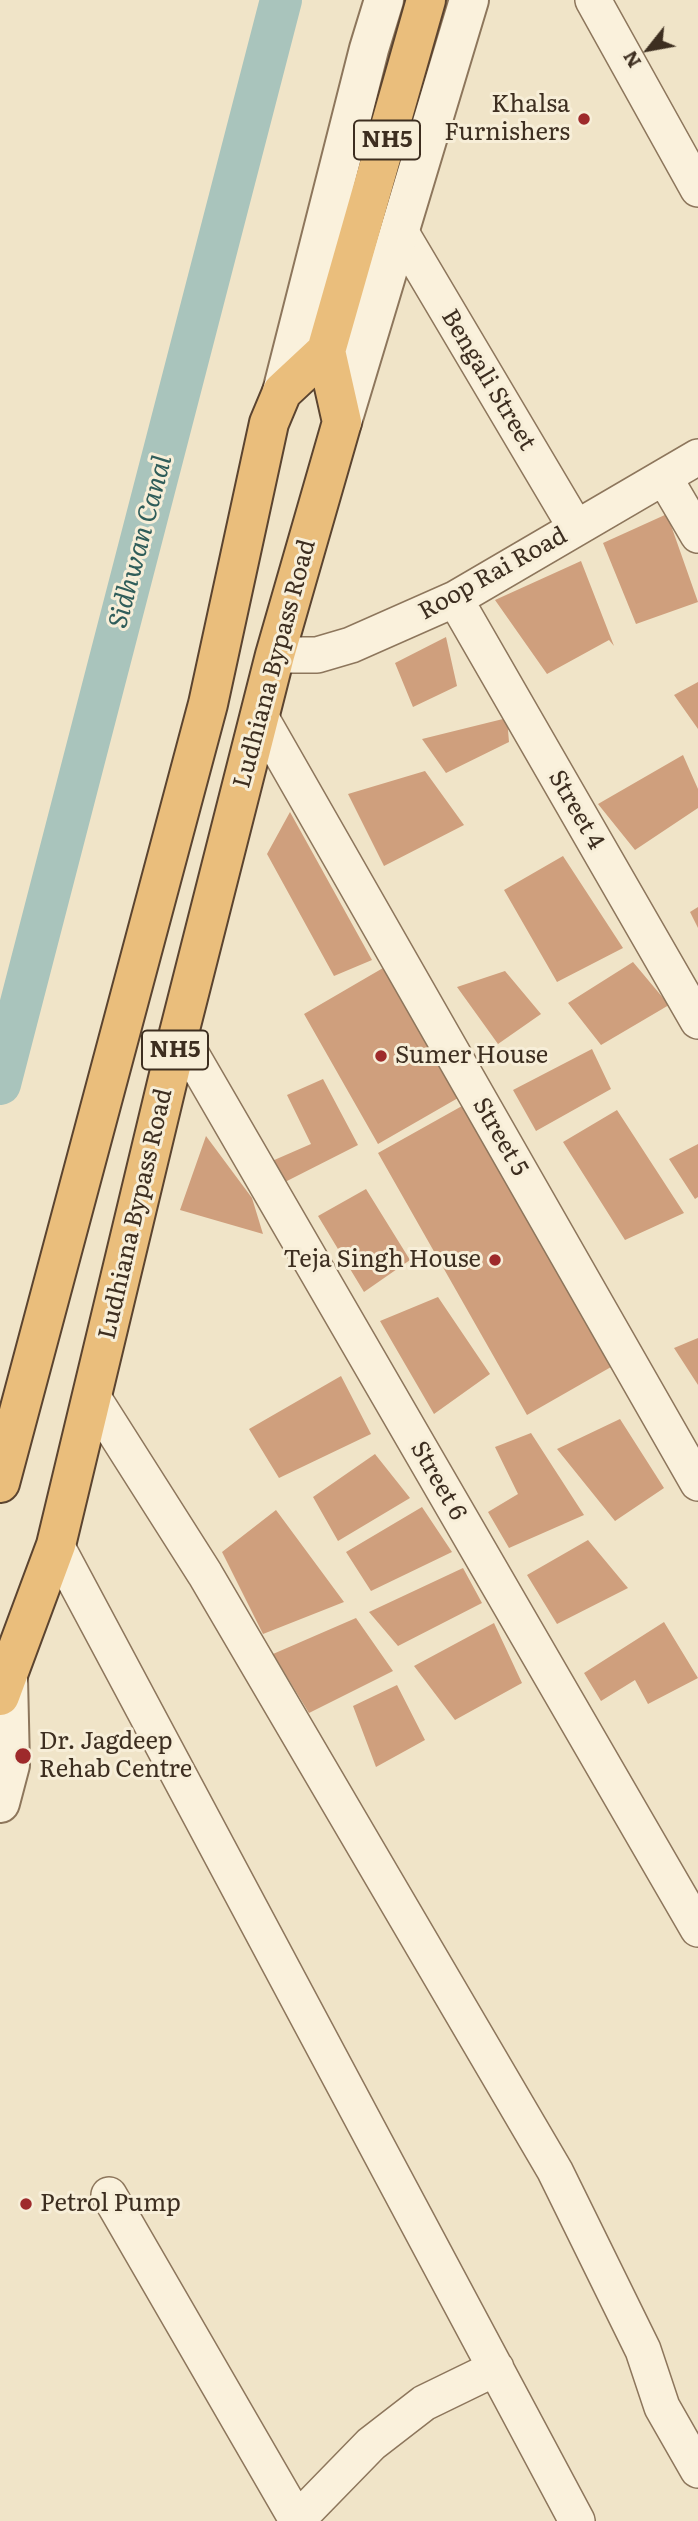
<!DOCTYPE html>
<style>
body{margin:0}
#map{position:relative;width:698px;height:2521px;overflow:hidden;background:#f0e4c8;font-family:Literata,serif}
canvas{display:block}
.north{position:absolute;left:614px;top:14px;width:70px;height:70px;-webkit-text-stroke:5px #f7eed8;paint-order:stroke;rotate:239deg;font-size:19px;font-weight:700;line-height:28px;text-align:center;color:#3d2e20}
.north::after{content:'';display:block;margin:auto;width:24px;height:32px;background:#3d2e20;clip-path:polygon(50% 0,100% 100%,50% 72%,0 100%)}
</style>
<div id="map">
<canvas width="698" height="2521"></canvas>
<div class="north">N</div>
</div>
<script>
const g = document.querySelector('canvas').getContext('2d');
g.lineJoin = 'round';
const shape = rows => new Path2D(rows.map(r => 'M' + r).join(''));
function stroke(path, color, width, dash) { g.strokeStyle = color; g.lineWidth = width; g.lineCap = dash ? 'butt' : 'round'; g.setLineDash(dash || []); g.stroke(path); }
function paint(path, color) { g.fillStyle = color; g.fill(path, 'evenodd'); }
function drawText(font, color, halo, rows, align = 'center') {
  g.font = font + ' Literata,serif'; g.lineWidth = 6; g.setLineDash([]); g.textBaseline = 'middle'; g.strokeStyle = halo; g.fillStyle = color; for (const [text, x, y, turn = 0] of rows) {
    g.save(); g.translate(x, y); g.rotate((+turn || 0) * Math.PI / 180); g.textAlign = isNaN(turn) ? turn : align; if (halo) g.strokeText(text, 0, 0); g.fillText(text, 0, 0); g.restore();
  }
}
stroke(shape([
 [0,1084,281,0]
]), '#a9c4bc', 42);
paint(shape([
 [667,514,698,602,636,624,603,543],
 [581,561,614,646,609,640,547,674,495,600],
 [446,637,457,686,413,707,395,663],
 [698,682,698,729,674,695],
 [507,718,509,742,446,773,422,739],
 [683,755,698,789,698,808,635,850,598,804],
 [425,771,464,825,384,866,348,794],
 [290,812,372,960,334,976,267,854],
 [563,856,623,948,557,982,504,890],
 [698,907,698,928,690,912],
 [633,962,669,1005,601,1045,568,1003],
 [383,968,458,1098,378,1144,304,1014],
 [505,971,541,1014,498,1044,457,987],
 [592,1049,611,1089,536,1131,513,1090],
 [323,1079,358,1145,285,1182,272,1161,311,1144,287,1095],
 [462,1106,611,1367,527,1415,378,1153],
 [617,1110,684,1213,625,1240,563,1142],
 [206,1136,252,1198,263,1234,180,1210],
 [698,1144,698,1197,695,1199,669,1159],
 [366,1189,410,1260,364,1292,318,1216],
 [438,1297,490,1374,434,1414,380,1321],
 [698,1338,698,1385,674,1348],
 [341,1376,371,1434,279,1478,249,1429],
 [620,1419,664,1488,615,1521,557,1449],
 [531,1433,584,1515,509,1548,488,1512,518,1494,495,1447],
 [375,1454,410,1498,338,1541,313,1497],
 [422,1507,452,1552,371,1591,346,1552],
 [276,1510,344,1602,263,1634,222,1552],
 [588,1540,628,1588,557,1624,527,1575],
 [463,1568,482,1603,398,1646,369,1612],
 [356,1618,393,1671,309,1713,273,1654],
 [664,1622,698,1678,648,1704,635,1680,601,1701,584,1673],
 [494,1623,522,1683,455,1720,414,1666],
 [397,1685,425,1740,376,1767,353,1706]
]), '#cf9f7d');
const minor = shape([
 [593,0,698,189],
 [400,231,576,528],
 [664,477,698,535],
 [455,599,698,1021],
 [275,655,317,655,351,645,455,599,698,457],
 [261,718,698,1483],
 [179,1033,698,1929],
 [92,1396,205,1574,555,2171,643,2350,662,2407,698,2470],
 [56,1545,577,2521],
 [109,2195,297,2520],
 [296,2521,371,2444,424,2403,496,2368]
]);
const tertiary = shape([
 [282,392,369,49,384,0],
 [342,422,469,0],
 [0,1803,10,1765,8,1678]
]);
const trunk = shape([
 [0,1483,208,704,269,423,282,392,326,351,426,0],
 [0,1696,56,1545,179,1033,275,655,342,422,326,351]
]);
stroke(minor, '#8d765c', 38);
stroke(tertiary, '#8d765c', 42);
stroke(trunk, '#5b4430', 42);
stroke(minor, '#faf1dc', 35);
stroke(tertiary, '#faf1dc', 38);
stroke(trunk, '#eabe7c', 38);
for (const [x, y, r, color] of [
 [584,119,7,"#9e2a2b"],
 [381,1056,7,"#9e2a2b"],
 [495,1260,7,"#9e2a2b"],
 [23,1756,9,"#9e2a2b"],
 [26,2204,7,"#9e2a2b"]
]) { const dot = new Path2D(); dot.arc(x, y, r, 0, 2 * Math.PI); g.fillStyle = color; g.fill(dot); stroke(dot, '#f7eed8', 2.5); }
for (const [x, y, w] of [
 [387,140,66],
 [175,1050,66]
]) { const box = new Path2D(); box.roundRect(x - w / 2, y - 19.5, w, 39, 5); g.fillStyle = '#f7eed8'; g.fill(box); stroke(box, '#3d2e20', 2); }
drawText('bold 23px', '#3d2e20', null, [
 ["NH5",387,140],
 ["NH5",175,1050]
]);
drawText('24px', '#3d2e20', '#f7eed8', [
 ["Khalsa",570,105,"right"],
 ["Furnishers",570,133,"right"],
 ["Sumer House",395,1056],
 ["Teja Singh House",481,1260,"right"],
 ["Dr. Jagdeep",39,1742],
 ["Rehab Centre",39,1770],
 ["Petrol Pump",40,2204]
], 'left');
drawText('24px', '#3d2e20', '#f7eed8', [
 ["Bengali Street",488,380,59],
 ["Roop Rai Road",493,574,-29],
 ["Ludhiana Bypass Road",275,664,-75],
 ["Street 4",576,810,60],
 ["Street 5",500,1137,60],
 ["Ludhiana Bypass Road",136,1214,-77],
 ["Street 6",438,1481,60]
]);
drawText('italic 26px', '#2f5d5a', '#f7eed8', [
 ["Sidhwan Canal",141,542,-75]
]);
</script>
